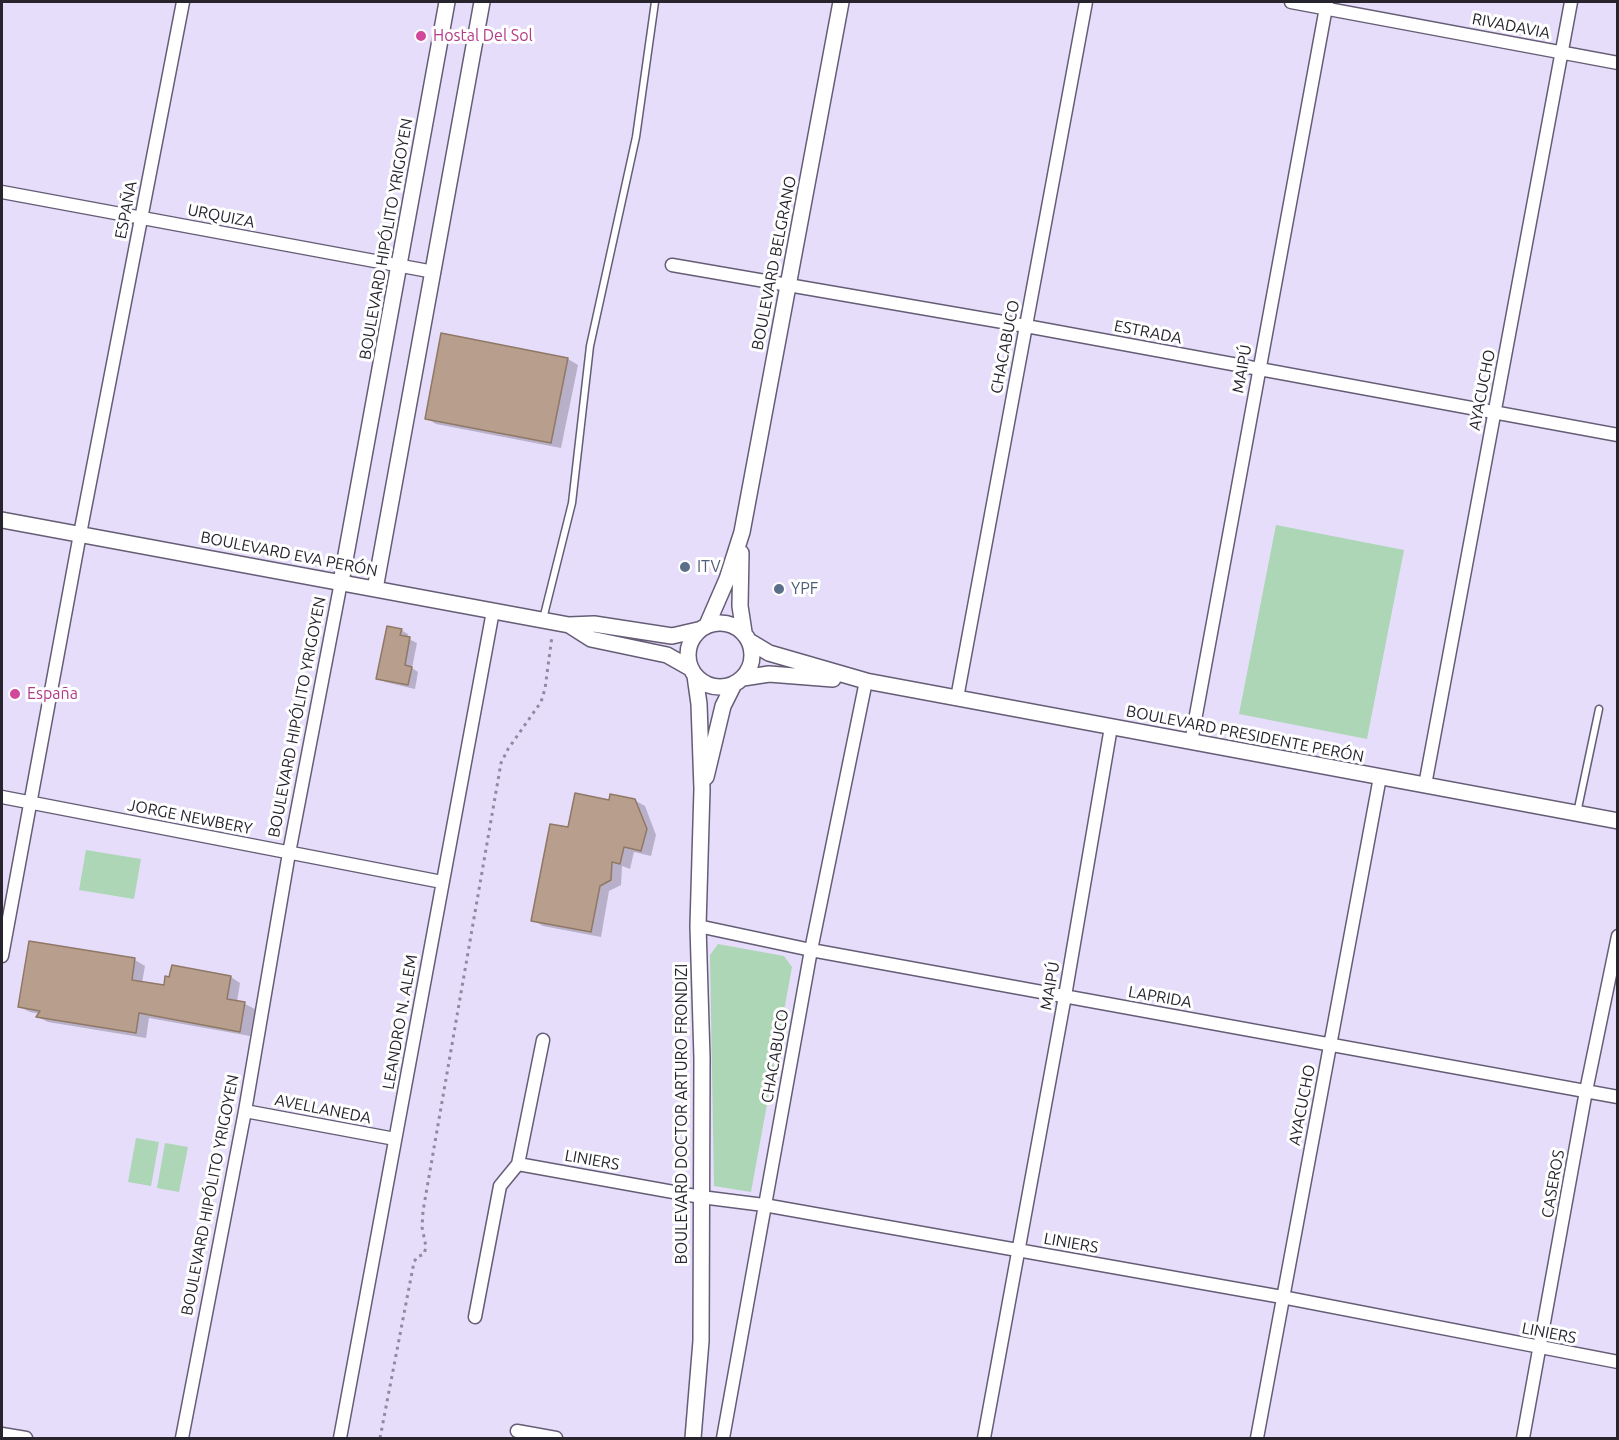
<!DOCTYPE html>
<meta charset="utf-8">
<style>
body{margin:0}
#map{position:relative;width:1619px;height:1440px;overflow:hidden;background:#e6ddfa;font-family:Ubuntu,sans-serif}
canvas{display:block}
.frame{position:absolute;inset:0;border:3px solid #27242e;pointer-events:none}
</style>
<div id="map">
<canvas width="1619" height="1440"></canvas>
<div class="frame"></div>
</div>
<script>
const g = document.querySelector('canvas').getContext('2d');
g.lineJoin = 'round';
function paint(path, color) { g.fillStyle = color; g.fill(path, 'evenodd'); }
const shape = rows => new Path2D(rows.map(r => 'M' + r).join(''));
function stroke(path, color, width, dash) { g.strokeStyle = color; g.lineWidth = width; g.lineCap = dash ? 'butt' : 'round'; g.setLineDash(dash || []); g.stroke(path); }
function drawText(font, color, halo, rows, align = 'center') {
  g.font = font + ' Ubuntu,sans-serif'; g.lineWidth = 6; g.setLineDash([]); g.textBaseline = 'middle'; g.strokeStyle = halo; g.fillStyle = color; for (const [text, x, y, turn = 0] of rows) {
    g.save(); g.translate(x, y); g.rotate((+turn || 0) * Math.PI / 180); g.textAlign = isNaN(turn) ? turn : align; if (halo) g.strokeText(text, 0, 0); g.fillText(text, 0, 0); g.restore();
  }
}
paint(shape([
 [1276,525,1404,550,1367,739,1239,714],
 [86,850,141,859,134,899,79,890],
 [718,944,784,956,792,967,751,1192,714,1186,710,955],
 [136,1138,159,1142,151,1186,128,1182],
 [165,1143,188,1147,179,1192,157,1188]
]), '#acd6b6');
paint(shape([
 [568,359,578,365,561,448,436,424,426,418],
 [401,630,408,634,407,638,417,643,412,668,418,672,415,689,385,682,378,678],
 [634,800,645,806,656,835,651,856,634,852,630,869,622,866,621,885,609,891,601,937,543,926,533,920,570,829,611,802],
 [135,960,145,966,142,983,165,987,231,977,240,983,237,1002,245,1004,255,1009,250,1036,149,1018,146,1038,48,1022,38,1017,40,1014,30,1012,20,1007]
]), '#0003');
const building = shape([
 [441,333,568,358,551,443,425,419,441,333],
 [387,626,402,629,400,635,410,637,405,665,412,667,408,685,376,679,387,626],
 [575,793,609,800,610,794,635,799,647,829,641,851,624,847,620,864,612,862,611,880,600,886,591,932,531,921,550,824,568,827,575,793],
 [29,941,135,958,132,980,164,985,165,976,169,977,172,965,231,976,227,999,245,1002,240,1032,139,1013,136,1033,36,1017,40,1011,18,1007,29,941]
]);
paint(building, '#b89e8c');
stroke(building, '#907867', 1.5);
const service = shape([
 [543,619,572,503,590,346,636,137,655,2],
 [1577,813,1599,709]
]);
const minor = shape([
 [1291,2,1618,63],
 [2,192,434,272],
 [672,265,1026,326,1618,435],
 [957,698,1086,2],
 [1191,742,1327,2],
 [1425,785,1571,2],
 [2,797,442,882],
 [698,926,811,950,1618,1097],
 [2,956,80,534,183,2],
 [245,1111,395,1139],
 [518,1164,701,1197,764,1205,1282,1297,1618,1362],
 [475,1317,500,1186,518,1164,543,1040],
 [517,1431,556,1438],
 [2,1434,26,1438],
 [182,1438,245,1111,289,853,341,582],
 [340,1438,493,611],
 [723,1438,811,950,866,681],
 [984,1438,1065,996,1111,727],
 [1257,1438,1380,777],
 [1523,1438,1586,1091,1618,936]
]);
const tertiary = shape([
 [2,520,569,625,594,624,672,636,698,630],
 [741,553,740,606,744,632],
 [341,582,447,2],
 [375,589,482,2],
 '688 655a32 32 0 1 1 64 0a32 32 0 1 1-64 0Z',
 [569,625,591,639,667,655,690,668],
 [707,625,727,579,742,532,841,2],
 [749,641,769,653,866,681,1618,821],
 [743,678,769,674,833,679],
 [706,777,723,706,734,684],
 [693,1438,701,1341,702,1058,698,926,702,789,699,704,695,676]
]);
stroke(service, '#655d76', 9);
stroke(minor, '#655d76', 15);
stroke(tertiary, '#655d76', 18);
stroke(shape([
 [380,1438,414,1262,417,1257,424,1254,426,1247,422,1227,423,1211,501,763,508,749,541,702,545,689,552,636]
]), '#908a9e', 3, [3, 4.5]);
stroke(service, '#fff', 6);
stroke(minor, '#fff', 12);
stroke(tertiary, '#fff', 15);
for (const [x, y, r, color] of [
 [421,36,6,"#d1479c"],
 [685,567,6,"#5c6f8a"],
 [779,589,6,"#5c6f8a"],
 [15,694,6,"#d1479c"]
]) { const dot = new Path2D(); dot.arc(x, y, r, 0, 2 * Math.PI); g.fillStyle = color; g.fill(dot); stroke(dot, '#fff', 2); }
drawText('16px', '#27242e', '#fff', [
 ["RIVADAVIA",1511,26,11],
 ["ESPAÑA",126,210,-79],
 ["URQUIZA",221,216,11],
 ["BOULEVARD HIPÓLITO YRIGOYEN",386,239,-80],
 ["BOULEVARD BELGRANO",774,263,-79],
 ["ESTRADA",1148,332,11],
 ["CHACABUCO",1005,347,-79],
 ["MAIPÚ",1242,369,-80],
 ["AYACUCHO",1482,390,-79],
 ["BOULEVARD EVA PERÓN",289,554,11],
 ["BOULEVARD HIPÓLITO YRIGOYEN",297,717,-79],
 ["BOULEVARD PRESIDENTE PERÓN",1245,734,11],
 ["JORGE NEWBERY",190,817,11],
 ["MAIPÚ",1050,986,-80],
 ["LAPRIDA",1160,997,10],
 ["LEANDRO N. ALEM",400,1022,-80],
 ["CHACABUCO",775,1056,-80],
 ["AYACUCHO",1302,1105,-79],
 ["AVELLANEDA",323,1109,11],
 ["BOULEVARD DOCTOR ARTURO FRONDIZI",682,1114,-90],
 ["LINIERS",592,1160,10],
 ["CASEROS",1553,1184,-80],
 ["BOULEVARD HIPÓLITO YRIGOYEN",210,1195,-79],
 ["LINIERS",1071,1243,10],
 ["LINIERS",1549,1333,11]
]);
drawText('16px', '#b23c85', '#fff', [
 ["Hostal Del Sol",433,36],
 ["España",27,694]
], 'left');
drawText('16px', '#4e5e75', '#fff', [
 ["ITV",697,567],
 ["YPF",791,589]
], 'left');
</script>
